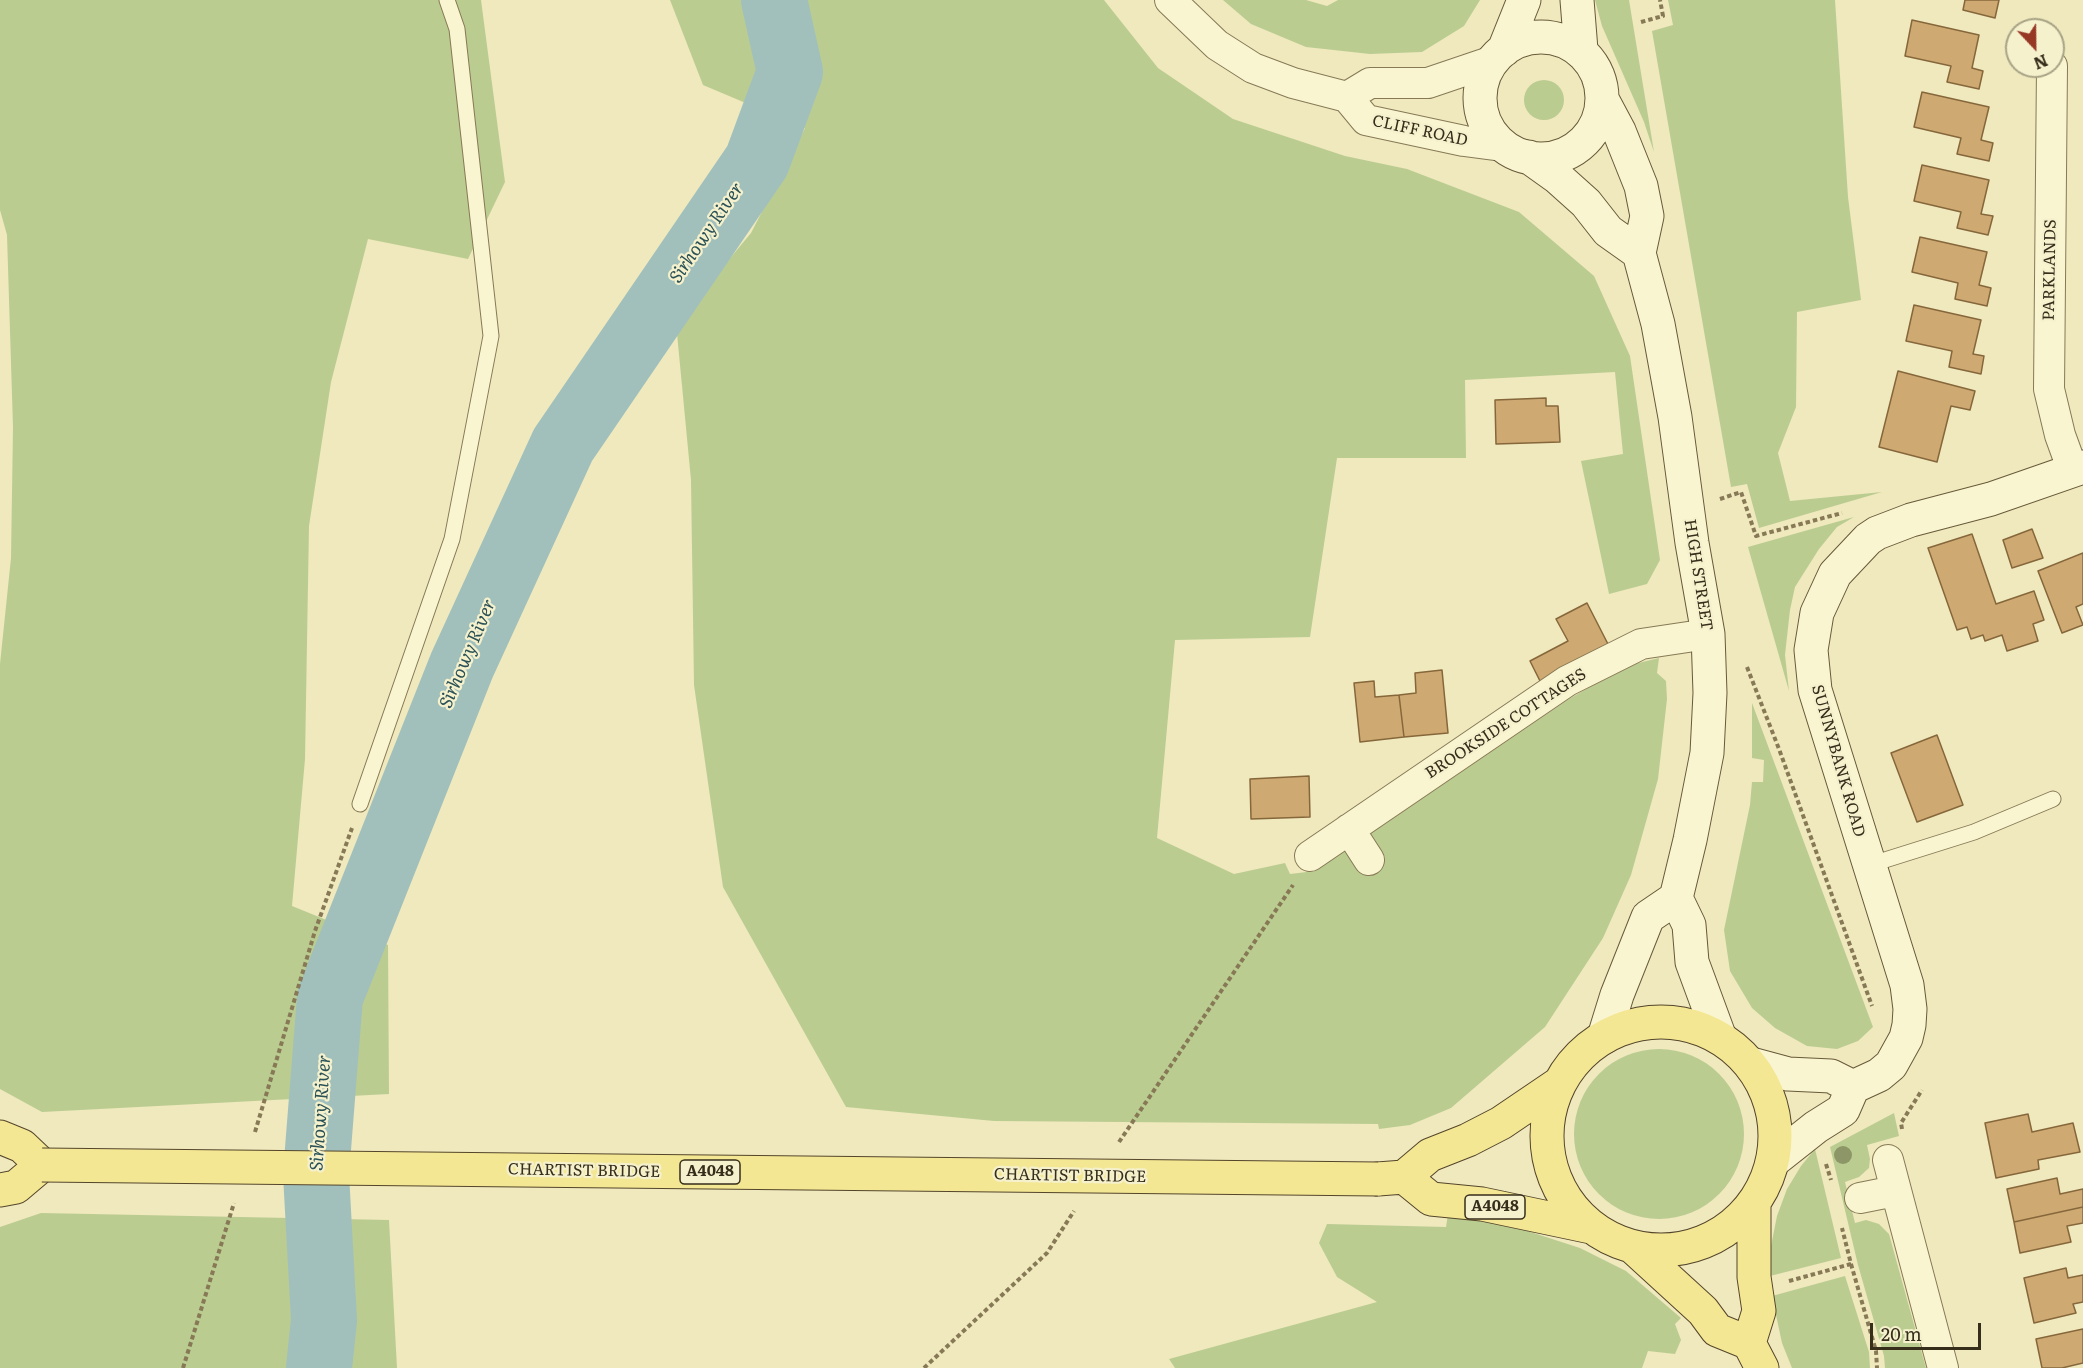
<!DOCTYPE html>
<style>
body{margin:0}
#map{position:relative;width:2083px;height:1368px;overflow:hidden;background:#efe9bd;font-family:Literata,serif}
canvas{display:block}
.north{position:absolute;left:2005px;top:18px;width:60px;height:60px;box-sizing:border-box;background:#f6f1cd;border:2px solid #a9a386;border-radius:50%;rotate:158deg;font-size:16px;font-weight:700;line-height:24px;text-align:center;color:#362d1b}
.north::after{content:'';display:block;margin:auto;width:21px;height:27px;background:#973825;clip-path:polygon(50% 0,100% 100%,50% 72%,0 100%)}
.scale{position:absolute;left:1870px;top:1323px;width:111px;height:27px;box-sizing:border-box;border:3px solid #362d1b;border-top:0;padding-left:8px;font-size:18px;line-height:21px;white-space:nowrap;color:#362d1b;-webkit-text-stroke:4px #f6f1cd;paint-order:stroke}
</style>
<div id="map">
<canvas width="2083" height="1368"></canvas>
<div class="north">N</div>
<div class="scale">20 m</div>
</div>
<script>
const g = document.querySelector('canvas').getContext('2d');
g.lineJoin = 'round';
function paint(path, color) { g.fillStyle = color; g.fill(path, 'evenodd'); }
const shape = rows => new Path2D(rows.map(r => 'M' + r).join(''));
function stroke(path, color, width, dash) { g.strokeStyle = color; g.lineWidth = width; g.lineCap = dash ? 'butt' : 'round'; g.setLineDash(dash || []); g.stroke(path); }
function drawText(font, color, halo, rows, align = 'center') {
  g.font = font + ' Literata,serif'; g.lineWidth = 4.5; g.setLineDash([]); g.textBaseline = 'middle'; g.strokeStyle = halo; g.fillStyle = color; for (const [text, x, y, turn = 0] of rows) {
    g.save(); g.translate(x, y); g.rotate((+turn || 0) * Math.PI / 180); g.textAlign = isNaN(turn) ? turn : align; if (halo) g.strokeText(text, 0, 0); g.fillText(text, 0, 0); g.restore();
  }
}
paint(shape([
 [0,0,481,0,505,182,468,259,368,239,331,382,309,526,305,759,292,906,388,945,389,1094,42,1112,0,1089,0,664,11,558,13,427,7,235,0,210],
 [670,0,1104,0,1158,68,1233,119,1345,156,1407,169,1519,212,1594,276,1630,356,1660,560,1647,584,1609,594,1581,461,1623,454,1615,372,1465,380,1466,458,1337,458,1310,637,1175,640,1157,838,1234,874,1285,863,1290,874,1315,871,1569,699,1626,666,1659,658,1657,673,1666,681,1667,699,1658,779,1631,875,1603,938,1545,1027,1451,1108,1410,1125,1379,1129,1378,1124,994,1121,846,1107,723,887,694,685,691,480,676,323,751,233,805,128,703,85],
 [1223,0,1306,0,1327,6,1338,0,1480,0,1464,26,1422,52,1370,54,1306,47,1294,42,1251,24],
 [1595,0,1629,0,1654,152,1644,122,1602,26],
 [1668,0,1835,0,1848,197,1861,300,1797,312,1796,407,1778,453,1790,501,1882,492,1759,528,1747,484,1731,487,1652,31,1673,25],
 '1524 100a20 20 0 1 1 40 0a20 20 0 1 1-40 0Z',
 [1854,517,1837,527,1819,549,1795,587,1790,610,1785,655,1789,691,1748,547],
 [1752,703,1873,1027,1858,1041,1837,1049,1807,1046,1775,1028,1752,1008,1730,971,1724,930,1750,805,1752,782,1763,782,1764,760,1752,758],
 '1574 1134a85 85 0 1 1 170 0a85 85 0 1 1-170 0Z',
 [1894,1113,1899,1136,1867,1145,1870,1159,1869,1168,1859,1177,1845,1182,1855,1223,1866,1220,1879,1224,1889,1234,1926,1368,1885,1368,1884,1356,1858,1265,1830,1147],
 [1815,1149,1841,1258,1770,1276,1771,1246,1777,1216,1787,1189,1801,1166],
 [41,1213,389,1220,397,1368,0,1368,0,1227],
 [1448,1214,1512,1226,1580,1248,1626,1271,1681,1318,1675,1324,1681,1340,1675,1354,1648,1351,1642,1368,1175,1368,1169,1359,1377,1302,1337,1277,1319,1243,1327,1224,1446,1227],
 [1845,1276,1869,1352,1870,1368,1792,1368,1782,1343,1772,1296]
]), '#bbcc91');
stroke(shape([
 [319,1368,324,1320,316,1174,330,997,462,665,563,445,757,161,790,72,774,0]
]), '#a1c0bc', 66);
const building = shape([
 [1965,0,1999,0,1995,18,1963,10,1965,0],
 [1912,20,1979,35,1972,68,1983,71,1979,89,1947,82,1951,66,1905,56,1912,20],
 [1922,92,1989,107,1981,140,1993,143,1989,161,1957,154,1961,138,1914,127,1922,92],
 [1922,165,1989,180,1981,214,1993,216,1988,235,1957,228,1961,212,1914,201,1922,165],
 [1920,237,1987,252,1979,285,1991,288,1987,306,1955,299,1958,283,1912,272,1920,237],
 [1914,305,1981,320,1973,354,1984,356,1981,374,1949,367,1952,351,1906,341,1914,305],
 [1898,371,1975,391,1970,410,1951,406,1937,462,1879,447,1898,371],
 [1546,398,1546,406,1558,406,1560,442,1496,444,1495,400,1546,398],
 [2032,529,2043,558,2012,568,2003,540,2032,529],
 [1972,534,1996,604,2034,591,2044,620,2033,624,2038,641,2007,651,2002,635,1985,641,1983,635,1971,639,1967,627,1957,630,1928,548,1972,534],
 [2083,553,2083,604,2076,607,2083,625,2062,633,2038,571,2083,553],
 [1587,603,1610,648,1541,683,1530,661,1568,641,1556,619,1587,603],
 [1442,670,1448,733,1404,737,1399,695,1416,693,1415,673,1442,670],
 [1374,681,1375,697,1399,695,1404,737,1360,742,1354,683,1374,681],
 [1937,735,1963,805,1917,822,1891,753,1937,735],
 [1309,776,1310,817,1251,819,1250,779,1309,776],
 [2028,1114,2032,1132,2073,1123,2080,1152,2038,1160,2039,1169,1996,1178,1985,1123,2028,1114],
 [2057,1178,2060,1194,2083,1189,2083,1207,2014,1222,2007,1189,2057,1178],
 [2083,1207,2083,1223,2067,1226,2071,1242,2020,1253,2014,1222,2083,1207],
 [2066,1268,2068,1278,2083,1275,2083,1302,2073,1304,2076,1313,2034,1323,2024,1278,2066,1268],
 [2083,1329,2083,1363,2062,1368,2042,1368,2036,1339,2083,1329]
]);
paint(building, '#cea972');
stroke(building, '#86673b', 1.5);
const lane = shape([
 [360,804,452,539,491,336,457,29,447,0],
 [1869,865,1974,832,2053,799]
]);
const street = shape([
 [1170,0,1217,45,1253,68,1293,83,1347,97,1366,120,1464,141,1502,146],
 [2052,66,2049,389,2060,435,2073,471],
 [1347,97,1370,83,1428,83,1493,61],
 [1349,829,1369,860],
 [1310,856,1567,681,1641,644,1708,634],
 [1888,1160,1943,1368],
 [1860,1198,1895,1191]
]);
const secondary = shape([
 [1577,0,1581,50],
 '1480 98a61 61 0 1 1 122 0a61 61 0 1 1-122 0Z',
 [1504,50,1524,0],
 [1603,101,1619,131,1641,186,1647,216,1639,253,1658,324,1675,417,1692,543,1708,634,1710,693,1707,753,1690,840,1676,898,1689,925,1692,962,1720,1038],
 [1529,157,1557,177,1586,203,1608,231,1639,253],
 [1604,1037,1617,995,1648,917,1676,898],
 [1751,1064,1788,1074,1831,1076,1853,1087,1879,1075,1891,1065,1906,1038,1909,1025,1910,1009,1907,985,1815,690,1811,650,1817,613,1835,574,1868,539,1877,533,1911,520,1991,499,2083,467],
 [1773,1161,1816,1127,1843,1110,1853,1087]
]);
const primary = shape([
 '1547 1136a114 114 0 1 1 228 0a114 114 0 1 1-228 0Z',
 [0,1137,22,1146,42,1165,16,1187,0,1190],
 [1404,1177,1431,1199,1482,1204,1591,1227],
 [1378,1179,1404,1177,1430,1155,1468,1140,1501,1123,1560,1083],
 [1633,1247,1703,1311,1717,1330,1749,1343,1762,1368],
 [1749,1343,1759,1311,1754,1277,1754,1205]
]);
stroke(lane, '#877956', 17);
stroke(street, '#877956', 32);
stroke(secondary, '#685939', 35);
stroke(primary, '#54452b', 35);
stroke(shape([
 [1641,22,1663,16,1660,0],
 [1720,499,1741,492,1756,536,1842,513],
 [1747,667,1779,749,1872,1006],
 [1902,1129,1901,1123,1922,1090],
 [255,1132,315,931,352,828],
 [1119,1142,1293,885],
 [1826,1164,1831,1180],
 [1851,1264,1876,1351,1877,1368],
 [1789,1281,1851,1264,1842,1228],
 [183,1368,234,1203],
 [924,1368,1047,1253,1074,1211]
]), '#877956', 4, [4.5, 3]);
stroke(lane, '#f9f5d0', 15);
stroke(street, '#f9f5d0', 30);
stroke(secondary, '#f9f5d0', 33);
stroke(primary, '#f4e793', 33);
const primaryBridge = shape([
 [42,1165,1378,1179]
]);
stroke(primaryBridge, '#54452b', 35, []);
stroke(primaryBridge, '#f4e793', 33);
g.fillStyle = '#8d9667';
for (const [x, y] of [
 [1843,1155]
]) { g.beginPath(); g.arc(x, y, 9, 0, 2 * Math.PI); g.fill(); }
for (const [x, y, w] of [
 [710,1172,60],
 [1495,1207,60]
]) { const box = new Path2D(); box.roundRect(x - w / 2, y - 12, w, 24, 4.5); g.fillStyle = '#f6f1cd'; g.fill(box); stroke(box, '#362d1b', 1.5); }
drawText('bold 15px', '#362d1b', null, [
 ["A4048",710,1172],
 ["A4048",1495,1207]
]);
drawText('16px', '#362d1b', '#f6f1cd', [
 ["CLIFF ROAD",1420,131,12],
 ["PARKLANDS",2050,270,-89],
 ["HIGH STREET",1698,575,81],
 ["BROOKSIDE COTTAGES",1506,724,-33],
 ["SUNNYBANK ROAD",1838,761,74],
 ["CHARTIST BRIDGE",584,1171,1],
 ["CHARTIST BRIDGE",1070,1176,1]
]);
drawText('italic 18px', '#2a5156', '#f6f1cd', [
 ["Sirhowy River",707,233,-56],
 ["Sirhowy River",468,654,-67],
 ["Sirhowy River",321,1113,-86]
]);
</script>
